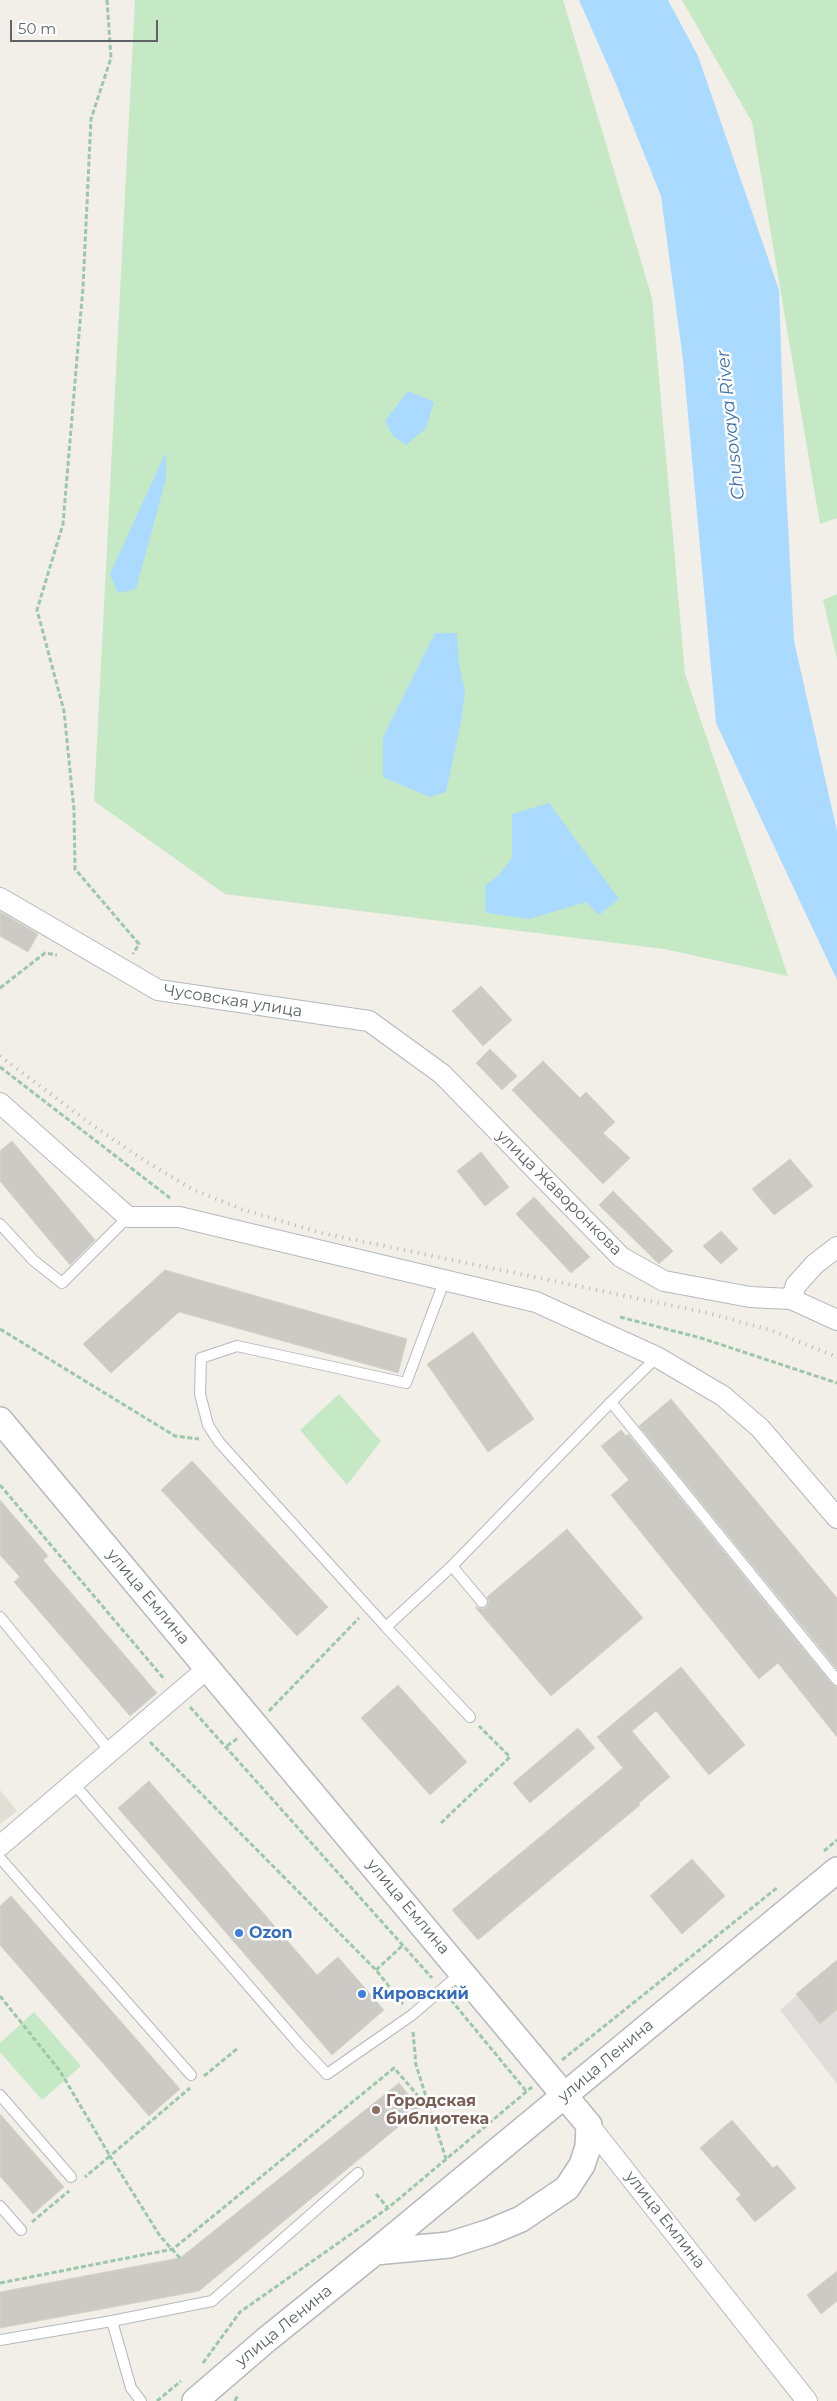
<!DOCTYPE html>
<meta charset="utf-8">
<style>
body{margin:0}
#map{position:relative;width:837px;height:2401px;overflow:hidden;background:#f1efe8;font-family:Montserrat,sans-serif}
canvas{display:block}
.scale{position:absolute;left:10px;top:20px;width:148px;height:22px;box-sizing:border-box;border:2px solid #5f6368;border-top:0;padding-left:6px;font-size:15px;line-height:18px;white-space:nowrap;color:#5f6368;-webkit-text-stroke:4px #fff;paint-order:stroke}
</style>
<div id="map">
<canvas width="837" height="2401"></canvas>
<div class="scale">50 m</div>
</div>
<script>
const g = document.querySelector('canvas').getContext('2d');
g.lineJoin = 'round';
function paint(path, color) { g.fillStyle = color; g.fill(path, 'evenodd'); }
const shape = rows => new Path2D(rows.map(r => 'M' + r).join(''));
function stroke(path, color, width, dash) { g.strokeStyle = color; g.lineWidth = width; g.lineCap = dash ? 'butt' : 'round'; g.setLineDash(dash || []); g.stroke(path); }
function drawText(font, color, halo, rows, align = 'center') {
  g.font = font + ' Montserrat,sans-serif'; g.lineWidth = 5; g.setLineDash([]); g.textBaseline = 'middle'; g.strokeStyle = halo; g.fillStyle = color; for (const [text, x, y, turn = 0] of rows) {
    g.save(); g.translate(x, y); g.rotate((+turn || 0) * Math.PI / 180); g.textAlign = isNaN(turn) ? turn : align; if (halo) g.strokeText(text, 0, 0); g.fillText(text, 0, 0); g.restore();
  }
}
paint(shape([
 [837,1960,837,2084,780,2010]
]), '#e0deda');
paint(shape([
 [0,1790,17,1811,0,1824]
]), '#e1ded6');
paint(shape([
 [135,0,563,0,652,298,685,674,788,976,664,949,225,894,94,801],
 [682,0,837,0,837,518,820,524,752,122],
 [837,594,837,659,823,600],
 [339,1394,381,1441,347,1485,300,1430],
 [34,2012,81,2066,42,2100,0,2052,0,2043]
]), '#c5e8c5');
paint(shape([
 [579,0,668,0,698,56,779,290,785,467,794,641,837,831,837,980,716,723,683,360,661,196,616,84],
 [408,391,434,402,426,428,406,445,393,436,385,421],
 [166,452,166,478,136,589,118,593,110,574],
 [435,633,457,633,459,664,465,692,461,722,446,792,429,797,383,777,383,737],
 [549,803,619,899,599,915,586,902,529,919,486,913,485,886,499,875,512,858,512,814]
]), '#aadaff');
const building = shape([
 [0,912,38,934,28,952,0,936,0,912],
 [481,986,512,1020,483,1046,452,1011,481,986],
 [490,1049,517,1076,502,1090,476,1063,490,1049],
 [543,1061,580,1098,586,1092,615,1122,603,1133,630,1158,603,1184,512,1090,543,1061],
 [12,1141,95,1240,70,1265,0,1181,0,1151,12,1141],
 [481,1152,509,1187,485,1206,457,1171,481,1152],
 [790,1159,813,1186,774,1215,752,1189,790,1159],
 [613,1191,673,1251,659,1264,599,1205,613,1191],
 [534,1197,590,1257,571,1273,516,1214,534,1197],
 [721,1231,738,1249,721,1264,703,1246,721,1231],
 [165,1270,407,1339,398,1373,179,1312,111,1373,83,1344,165,1270],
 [473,1332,534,1419,488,1452,427,1364,473,1332],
 [671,1399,837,1598,837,1669,639,1426,671,1399],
 [621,1430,626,1436,628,1434,832,1684,837,1687,837,1737,778,1663,759,1679,611,1495,629,1480,601,1446,621,1430],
 [192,1461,328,1607,297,1636,161,1490,192,1461],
 [0,1500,48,1556,43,1560,157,1693,130,1716,14,1582,20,1577,0,1555,0,1500],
 [567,1529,643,1618,551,1696,475,1607,483,1609,487,1607,489,1601,487,1597,567,1529],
 [681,1667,745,1745,709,1775,656,1711,632,1731,670,1777,639,1803,640,1805,478,1940,452,1910,623,1768,597,1737,681,1667],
 [398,1685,467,1762,430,1795,361,1718,398,1685],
 [578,1728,595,1748,530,1803,513,1783,578,1728],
 [149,1781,317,1975,338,1957,384,2010,332,2055,118,1808,149,1781],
 [692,1859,725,1896,682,1934,650,1896,692,1859],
 [11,1896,180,2089,149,2116,0,1945,0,1906,11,1896],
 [837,1960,837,2010,820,2024,796,1994,837,1960],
 [399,2083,420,2109,199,2291,0,2328,0,2292,180,2258,399,2083],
 [0,2114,64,2187,33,2214,0,2176,0,2114],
 [732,2120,773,2168,777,2165,796,2188,755,2222,736,2199,741,2195,700,2148,732,2120],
 [837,2271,837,2301,821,2314,807,2295,837,2271]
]);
paint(building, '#cccac5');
stroke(building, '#d6d1c6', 1);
const service = shape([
 [0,1224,33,1260,62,1283,128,1217],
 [657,1357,611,1402,837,1680],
 [452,1566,482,1602],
 [0,1617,110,1751],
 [386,1627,219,1442,208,1425,200,1394,201,1358,237,1346,406,1383,445,1279],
 [470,1717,386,1627,452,1566,611,1402],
 [73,1783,298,2043,327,2074,412,2015,461,1973],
 [0,1858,191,2075],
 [0,2095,71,2177],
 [0,2206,21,2230],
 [112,2321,212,2301,358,2173],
 [0,2340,112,2321,131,2388,141,2401]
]);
const minor = shape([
 [0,898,158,990,369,1021,442,1074,621,1257,664,1281,750,1297,791,1299,837,1320],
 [0,1103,128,1217,179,1217,536,1302,657,1357,723,1396,760,1428,837,1518],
 [791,1299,796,1285,815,1264,837,1247],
 [0,1846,208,1668],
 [589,2125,807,2401]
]);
const tertiary = shape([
 [0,1420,589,2125,588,2147,582,2165,567,2188,521,2219,490,2232,449,2245,375,2252],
 [195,2401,266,2340,375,2252,837,1870]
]);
stroke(service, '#b5b8bc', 12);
stroke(minor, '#b5b8bc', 22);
stroke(tertiary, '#b5b8bc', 28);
stroke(shape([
 [107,0,111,58,91,119,83,287,63,524,37,610,64,711,74,810,75,869,139,944,133,954],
 [0,988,45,953,57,955],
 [0,1067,170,1198],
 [620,1317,701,1338,837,1383],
 [0,1329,175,1436,199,1439],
 [0,1485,165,1680],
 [190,1707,432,1978],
 [269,1711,359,1618],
 [150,1742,376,1970,403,2004],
 [227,1746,238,1738],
 [441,1823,510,1757,479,1726],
 [824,1851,837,1840],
 [376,1970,402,1946],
 [0,1996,60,2071,110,2156,85,2177],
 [451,2000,527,2092],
 [413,2032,416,2065,446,2159],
 [562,2060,778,1887],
 [204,2076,238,2048],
 [376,2194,388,2208],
 [32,2222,69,2191],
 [180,2258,160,2236,110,2156,190,2088],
 [0,2283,173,2249,394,2068,427,2106],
 [203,2363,240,2312,388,2208,532,2087],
 [157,2401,181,2381],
 [235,2401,238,2394]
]), '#9cc7a9', 3, [5, 2.5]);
stroke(service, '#fff', 10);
stroke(minor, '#fff', 20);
stroke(tertiary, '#fff', 25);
stroke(shape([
 [0,1056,95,1127,145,1161,192,1189,241,1209,322,1233,708,1313,770,1330,837,1357]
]), '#b6b7b8', 4, [1, 6]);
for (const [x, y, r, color] of [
 [239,1933,5,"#3f7fe0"],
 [362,1994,5,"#3f7fe0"],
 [376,2110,5,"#8d6e63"]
]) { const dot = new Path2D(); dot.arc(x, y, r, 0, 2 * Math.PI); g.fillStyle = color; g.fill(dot); stroke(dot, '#fff', 2); }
drawText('16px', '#5f6368', '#fff', [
 ["Чусовская улица",233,1001,9],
 ["улица Жаворонкова",559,1193,45],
 ["улица Емлина",148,1597,50],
 ["улица Емлина",408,1907,50],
 ["улица Ленина",606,2061,-40],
 ["улица Емлина",665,2220,52],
 ["улица Ленина",284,2326,-39]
]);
drawText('bold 16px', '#366cbe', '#fff', [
 ["Ozon",249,1933],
 ["Кировский",372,1994]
], 'left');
drawText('bold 16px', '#785e54', '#fff', [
 ["Городская",386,2101],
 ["библиотека",386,2119]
], 'left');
drawText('italic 18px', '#4174aa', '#fff', [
 ["Chusovaya River",731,425,-96]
]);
</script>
